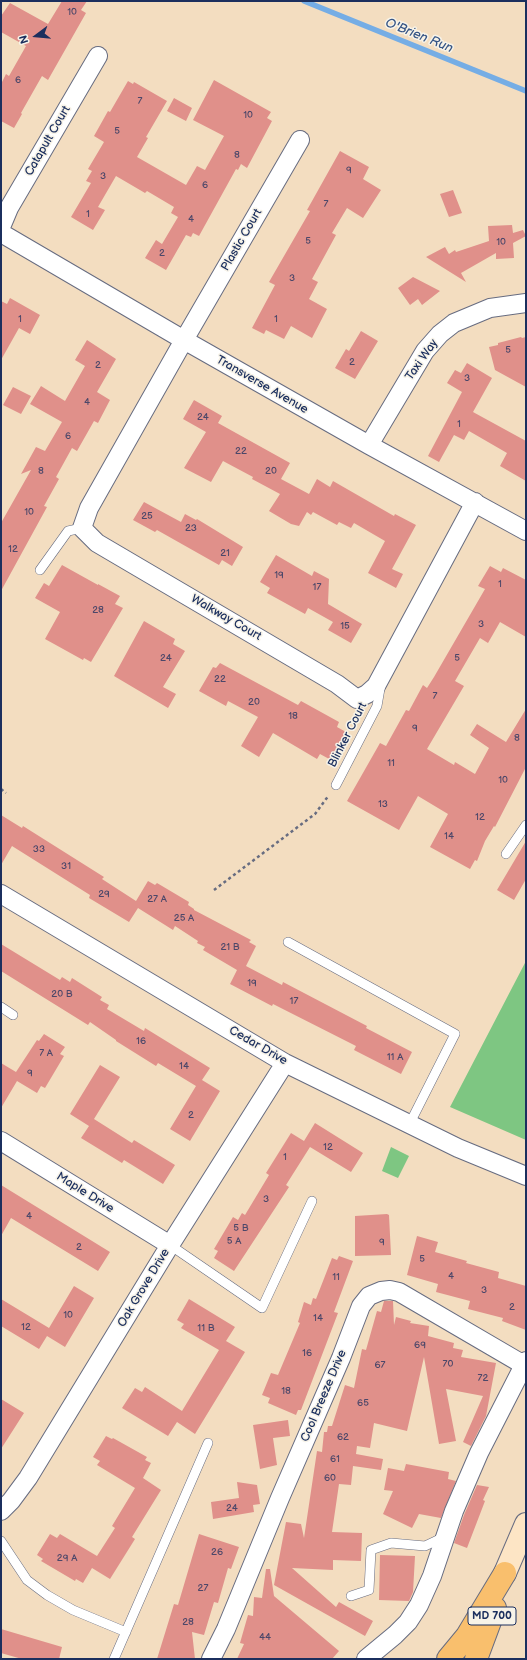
<!DOCTYPE html>
<style>
body{margin:0}
#map{position:relative;width:527px;height:1660px;overflow:hidden;background:#f3ddc0;font-family:"Balsamiq Sans",sans-serif}
canvas{display:block}
.frame{position:absolute;inset:0;border:2px solid #1b2f5e;pointer-events:none}
.north{position:absolute;left:16px;top:16px;width:40px;height:40px;-webkit-text-stroke:3px #f7f3e8;paint-order:stroke;rotate:254deg;font-size:11px;font-weight:700;line-height:16px;text-align:center;color:#1b2f5e}
.north::after{content:'';display:block;margin:auto;width:14px;height:18px;background:#1b2f5e;clip-path:polygon(50% 0,100% 100%,50% 72%,0 100%)}
</style>
<div id="map">
<canvas width="527" height="1660"></canvas>
<div class="frame"></div>
<div class="north">N</div>
</div>
<script>
const g = document.querySelector('canvas').getContext('2d');
g.lineJoin = 'round';
function paint(path, color) { g.fillStyle = color; g.fill(path, 'evenodd'); }
const shape = rows => new Path2D(rows.map(r => 'M' + r).join(''));
function stroke(path, color, width, dash) { g.strokeStyle = color; g.lineWidth = width; g.lineCap = dash ? 'butt' : 'round'; g.setLineDash(dash || []); g.stroke(path); }
function drawText(font, color, halo, rows, align = 'center') {
  g.font = font + ' "Balsamiq Sans",sans-serif'; g.lineWidth = 3; g.setLineDash([]); g.textBaseline = 'middle'; g.strokeStyle = halo; g.fillStyle = color; for (const [text, x, y, turn = 0] of rows) {
    g.save(); g.translate(x, y); g.rotate((+turn || 0) * Math.PI / 180); g.textAlign = isNaN(turn) ? turn : align; if (halo) g.strokeText(text, 0, 0); g.fillText(text, 0, 0); g.restore();
  }
}
paint(shape([
 [526,961,526,1140,450,1107],
 [391,1147,409,1156,398,1178,382,1171]
]), '#7ec682');
stroke(shape([
 [304,1,526,91]
]), '#75ade5', 5.5);
paint(shape([
 [62,1,87,1,81,10,86,13,48,80,42,76,21,113,22,114,14,128,1,121,1,84,6,74,9,76,26,46,1,32,1,16,10,3,48,24],
 [214,80,271,112,267,118,272,121,247,168,241,164,238,170,236,169,199,236,193,233,191,237,186,235,166,270,145,258,156,240,162,244,178,217,171,213,174,207,147,191,145,193,116,176,98,207,105,210,93,230,71,217,91,183,86,181,92,171,88,169,104,142,94,136,108,111,110,112,128,81,133,84,134,82,167,101,146,137,148,138,137,157,186,185,197,166,205,170,224,136,193,120],
 [174,98,192,108,186,121,167,111],
 [340,151,369,167,363,179,381,190,363,218,347,208,332,233,336,235,312,279,318,282,309,299,327,309,312,338,291,326,284,339,266,330,264,334,252,328,275,285,269,282,310,211,307,210],
 [453,190,462,213,449,217,440,194],
 [512,225,513,233,523,230,526,236,513,243,514,258,496,259,496,253,461,273,466,282,426,257,445,247,449,254,455,250,456,252,489,241,488,226],
 [413,277,440,291,422,305,418,299,410,305,398,288],
 [10,298,40,315,30,334,19,328,1,360,1,301,7,304],
 [361,331,378,341,355,379,335,368,346,349,349,351],
 [521,337,522,338,526,337,526,387,495,370,489,347,498,345,498,343],
 [87,340,116,359,97,392,110,400,98,423,94,421,77,451,72,448,56,477,59,479,44,506,47,507,1,591,1,523,31,470,21,474,36,447,45,451,62,422,30,404,41,386,65,401,85,366,75,360],
 [467,363,492,378,473,412,526,441,526,481,500,466,507,453,469,431,464,440,454,435,439,462,428,456,462,392,447,383,455,370,461,373],
 [13,387,31,396,21,414,3,405],
 [194,400,222,416,218,423,290,463,281,479,309,494,317,479,330,487,333,481,394,516,395,514,416,525,392,569,403,574,396,588,368,573,385,541,354,523,351,528,339,522,337,525,313,512,311,515,307,512,299,526,291,524,269,511,280,494,252,479,253,477,223,461,211,482,184,468,206,432,183,419],
 [144,502,181,522,185,514,196,520,197,519,243,547,232,566,222,560,219,565,157,530,155,532,133,520],
 [276,555,312,576,314,571,329,579,328,604,362,624,351,643,328,630,333,622,308,608,305,614,267,593,270,588,260,582],
 [62,565,98,585,98,584,120,596,115,604,123,608,91,662,84,658,83,660,45,639,60,612,35,598,44,583,49,586],
 [490,566,501,572,503,568,526,580,526,637,500,622,488,643,480,638,455,681,464,686,427,749,454,765,455,762,475,774,489,748,470,735,477,724,506,742,526,709,526,767,495,827,494,826,485,841,477,861,475,860,470,869,430,847,448,814,418,796,399,830,347,801,380,743,386,746,406,710,409,711,423,685,427,688,434,677,485,589,478,586],
 [144,621,175,639,173,644,185,651,163,687,176,694,168,708,114,676],
 [220,663,298,705,301,701,339,722,337,727,346,732,331,760,320,754,317,759,273,733,259,757,241,746,258,717,228,701,226,706,199,691,213,667,216,668],
 [1,815,22,828,23,826,104,877,102,879,136,901,148,881,155,885,157,883,189,902,188,905,194,909,194,910,251,940,249,942,256,946,246,966,282,985,283,982,367,1026,366,1028,412,1052,401,1074,354,1050,356,1046,273,1004,272,1006,230,984,237,970,203,950,205,947,197,943,198,941,175,926,173,930,138,908,129,922,89,898,90,895,12,846,1,865],
 [526,841,526,879,514,900,497,890],
 [1,944,60,980,62,977,70,982,72,978,102,997,100,1000,109,1005,107,1009,144,1031,145,1028,210,1068,202,1080,220,1091,190,1141,170,1129,196,1086,158,1063,156,1066,116,1041,116,1040,90,1022,88,1025,1,971],
 [44,1034,65,1047,60,1054,64,1056,45,1088,41,1086,37,1093,17,1081,1,1108,1,1063,16,1072,37,1040,39,1041],
 [100,1065,120,1077,94,1119,132,1143,134,1140,175,1165,163,1184,124,1160,122,1163,81,1138,89,1126,70,1114],
 [315,1123,363,1153,351,1172,310,1147,286,1185,289,1187,234,1271,214,1258,218,1251,214,1249,233,1217,238,1220,242,1213,245,1215,269,1175,266,1173,291,1133,304,1141],
 [1,1185,110,1252,98,1271,11,1218,1,1236],
 [387,1214,389,1215,391,1255,355,1256,355,1216],
 [417,1236,438,1242,435,1252,467,1261,466,1263,499,1272,498,1278,526,1286,526,1330,502,1321,503,1318,468,1309,470,1301,436,1292,438,1284,407,1275],
 [339,1256,353,1261,334,1312,338,1313,301,1410,298,1410,296,1415,268,1403,270,1398,262,1395,271,1373,278,1375,300,1323,298,1322,304,1302,311,1305,313,1298,316,1299,332,1258,337,1260],
 [74,1286,94,1298,65,1347,47,1336,39,1349,1,1326,1,1299,49,1328],
 [189,1299,235,1327,226,1341,245,1352,195,1434,177,1422,168,1436,122,1408,135,1388,142,1392,145,1387,182,1411,219,1350,181,1328,184,1324,177,1320],
 [384,1301,393,1301,394,1325,396,1317,411,1321,410,1323,429,1326,428,1336,454,1343,453,1348,463,1350,461,1357,496,1363,486,1416,471,1446,463,1442,483,1396,446,1389,456,1441,439,1444,424,1357,407,1431,374,1423,370,1448,357,1446,356,1454,383,1459,381,1470,353,1466,351,1485,339,1484,332,1532,362,1533,361,1561,333,1560,333,1570,292,1568,336,1607,339,1602,373,1621,365,1636,274,1585,286,1522,301,1524,304,1538,317,1451,322,1452,324,1432,327,1432,328,1426,332,1426,345,1385,354,1388,362,1349,366,1350,377,1311,381,1312],
 [1,1399,24,1413,1,1449],
 [288,1420,290,1436,273,1438,277,1465,260,1469,253,1425],
 [106,1436,112,1439,113,1438,147,1457,145,1460,151,1463,143,1478,161,1490,132,1537,135,1539,110,1579,92,1568,83,1583,76,1579,75,1581,41,1561,43,1559,37,1555,50,1534,57,1538,60,1534,97,1556,115,1528,112,1526,135,1488,97,1465,100,1461,93,1457],
 [406,1464,449,1472,448,1479,456,1481,441,1518,419,1514,412,1528,383,1514,393,1491,384,1490,388,1468,404,1471],
 [237,1482,257,1485,260,1504,253,1505,254,1512,213,1519,211,1502,239,1498],
 [477,1485,489,1487,483,1500,485,1501,467,1548,454,1543,464,1515],
 [199,1534,239,1547,231,1569,228,1568,218,1603,214,1602,204,1635,192,1632,195,1659,157,1659,174,1604,178,1605],
 [380,1555,415,1556,413,1592,409,1601,379,1600],
 [266,1569,270,1569,274,1596,339,1651,332,1659,237,1659,244,1644,240,1643,248,1615,253,1616,254,1597,262,1598],
 [1,1629,62,1647,59,1659,22,1659,1,1653]
]), '#e0908a');
const service = shape([
 [40,570,68,531,82,528],
 [336,785,377,706,381,683],
 [506,854,526,825],
 [288,942,455,1034,410,1123],
 [1,1007,13,1015],
 [170,1245,262,1308,312,1201],
 [1,1541,27,1580,47,1595,73,1610,126,1632],
 [351,1596,369,1590,371,1550,391,1543,425,1546,444,1537],
 [114,1659,208,1443]
]);
const minor = shape([
 [300,140,184,340,89,508,82,528,97,543,337,684,357,699,367,694,376,686,475,502],
 [1,227,9,208,98,56],
 [1,233,184,340,369,445,526,531],
 [369,445,425,351,440,334,454,323,490,308,526,303],
 [1,894,285,1063,458,1148,526,1176],
 [1,1141,170,1245],
 [1,1511,11,1501,28,1478,170,1245,285,1063],
 [211,1659,226,1629,280,1498,341,1358,361,1306,369,1296,381,1291,390,1290,399,1292,524,1365],
 [366,1659,395,1635,408,1622,419,1605,432,1576,454,1511,479,1453,526,1361]
]);
const secondary = shape([
 [505,1573,526,1524]
]);
const trunk = shape([
 [448,1659,467,1636,505,1573],
 [476,1659,495,1608]
]);
stroke(service, '#676c80', 10);
stroke(minor, '#676c80', 20);
stroke(secondary, '#676c80', 24);
stroke(trunk, '#676c80', 24);
stroke(shape([
 [1,789,6,793],
 [214,890,315,814,329,795]
]), '#676c80', 2.5, [3, 3]);
stroke(service, '#fff', 9);
stroke(minor, '#fff', 18);
stroke(secondary, '#fde5c5', 22);
stroke(trunk, '#f9bf6d', 22);
drawText('10px', '#4c4769', null, [
 ["10",72,12],
 ["6",18,80],
 ["7",140,101],
 ["10",248,115],
 ["5",117,131],
 ["8",237,155],
 ["9",349,170],
 ["3",103,176],
 ["6",205,185],
 ["7",326,204],
 ["1",88,214],
 ["4",191,219],
 ["5",308,241],
 ["10",501,242],
 ["2",162,253],
 ["3",292,278],
 ["1",20,319],
 ["1",276,319],
 ["5",508,350],
 ["2",352,362],
 ["2",98,365],
 ["3",467,378],
 ["4",87,402],
 ["24",203,417],
 ["1",459,424],
 ["6",68,436],
 ["22",241,451],
 ["8",41,471],
 ["20",271,471],
 ["10",29,512],
 ["25",147,516],
 ["23",191,528],
 ["12",13,549],
 ["21",225,553],
 ["19",279,575],
 ["1",500,584],
 ["17",317,587],
 ["28",98,610],
 ["3",481,624],
 ["15",345,626],
 ["24",166,658],
 ["5",457,658],
 ["22",220,679],
 ["7",435,696],
 ["20",254,702],
 ["18",293,716],
 ["9",415,728],
 ["8",517,738],
 ["11",391,763],
 ["10",503,780],
 ["13",383,804],
 ["12",480,817],
 ["14",449,836],
 ["33",39,849],
 ["31",66,866],
 ["29",104,894],
 ["27 A",157,899],
 ["25 A",184,918],
 ["21 B",230,947],
 ["19",252,983],
 ["20 B",62,994],
 ["17",294,1001],
 ["16",141,1041],
 ["7 A",46,1053],
 ["11 A",395,1057],
 ["14",184,1066],
 ["9",30,1073],
 ["2",191,1115],
 ["12",328,1147],
 ["1",285,1157],
 ["3",266,1199],
 ["4",29,1216],
 ["5 B",241,1228],
 ["5 A",234,1241],
 ["9",382,1242],
 ["2",79,1247],
 ["5",422,1259],
 ["4",451,1276],
 ["11",336,1277],
 ["3",484,1290],
 ["2",512,1307],
 ["10",68,1315],
 ["14",318,1318],
 ["12",26,1327],
 ["11 B",206,1328],
 ["69",420,1345],
 ["16",307,1353],
 ["70",448,1364],
 ["67",380,1365],
 ["72",483,1378],
 ["18",286,1391],
 ["65",363,1403],
 ["62",343,1437],
 ["61",335,1459],
 ["60",330,1478],
 ["24",232,1508],
 ["26",217,1552],
 ["29 A",67,1558],
 ["27",203,1588],
 ["28",188,1622],
 ["44",265,1637]
]);
for (const [x, y, w] of [
 [492,1616,48]
]) { const box = new Path2D(); box.roundRect(x - w / 2, y - 9, w, 18, 3); g.fillStyle = '#f7f3e8'; g.fill(box); stroke(box, '#1b2f5e', 1); }
drawText('bold 11px', '#1b2f5e', null, [
 ["MD 700",492,1616]
]);
drawText('12px', '#1b2f5e', '#f7f3e8', [
 ["Catapult Court",48,141,-60],
 ["Plastic Court",242,240,-60],
 ["Taxi Way",422,360,-55],
 ["Transverse Avenue",262,385,30],
 ["Walkway Court",226,618,30],
 ["Blinker Court",348,735,-63],
 ["Cedar Drive",258,1046,30],
 ["Maple Drive",85,1193,32],
 ["Oak Grove Drive",144,1288,-59],
 ["Cool Breeze Drive",324,1396,-67]
]);
drawText('italic 13px', '#365586', '#f7f3e8', [
 ["O'Brien Run",419,36,22]
]);
</script>
